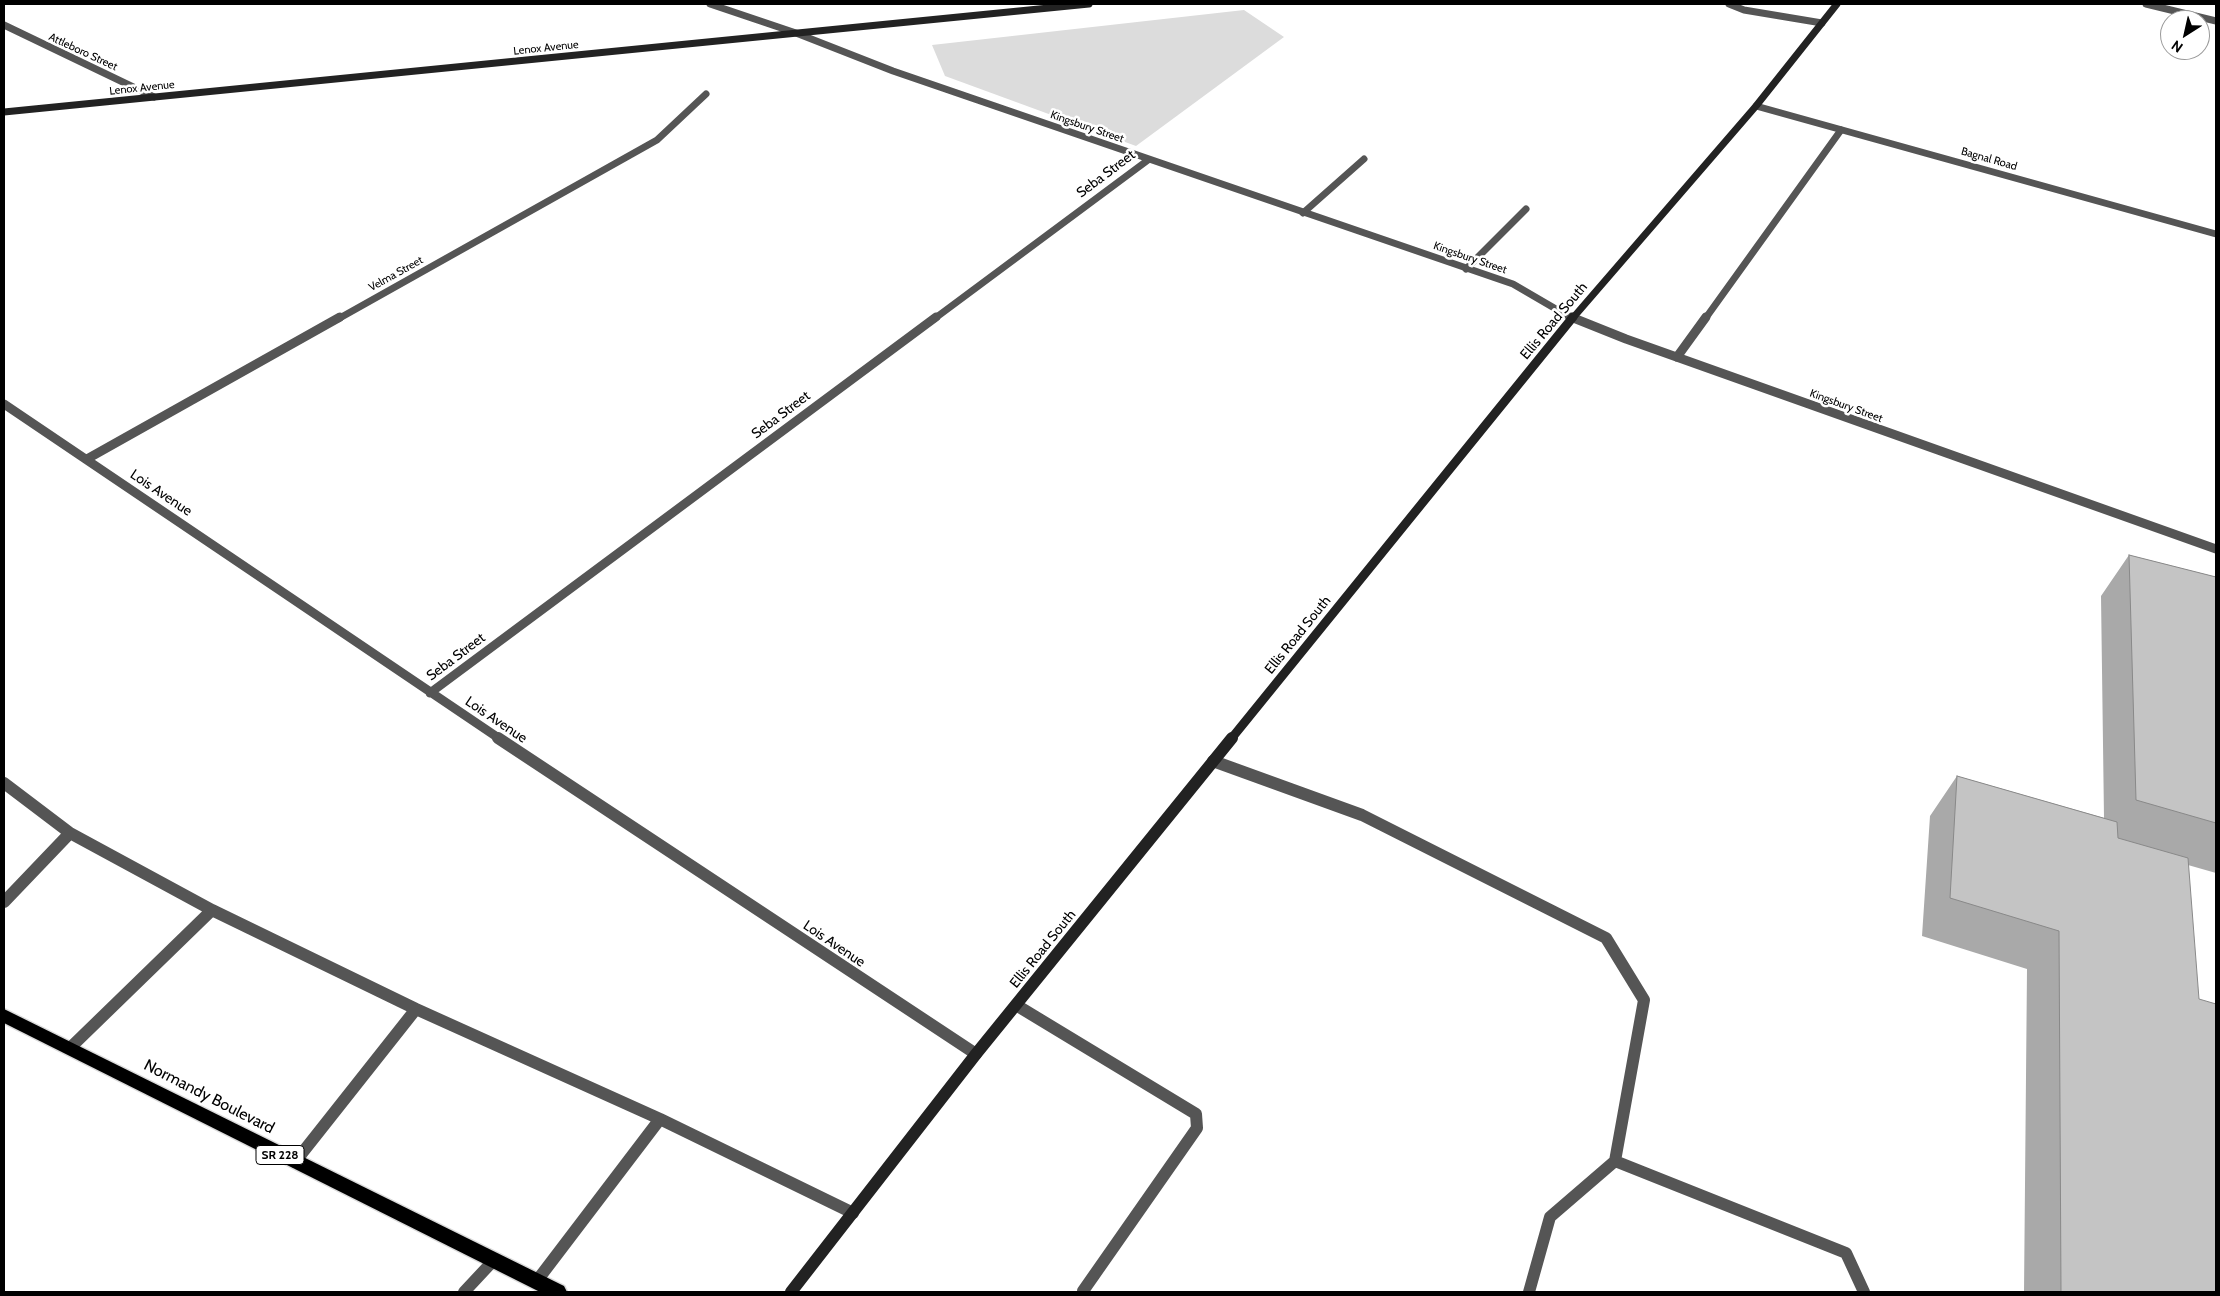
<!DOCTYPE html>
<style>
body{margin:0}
#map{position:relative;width:2220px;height:1296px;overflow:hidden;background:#fff;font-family:Cabin,sans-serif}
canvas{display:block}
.frame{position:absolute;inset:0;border:5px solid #000;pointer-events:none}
.north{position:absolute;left:2160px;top:10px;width:50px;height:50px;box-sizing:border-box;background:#fff;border:1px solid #999;border-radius:50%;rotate:215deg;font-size:14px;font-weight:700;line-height:20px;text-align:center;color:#000}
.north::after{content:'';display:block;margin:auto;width:18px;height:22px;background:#000;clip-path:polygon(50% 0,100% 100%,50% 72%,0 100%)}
</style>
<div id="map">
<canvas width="2220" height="1296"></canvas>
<div class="frame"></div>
<div class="north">N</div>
</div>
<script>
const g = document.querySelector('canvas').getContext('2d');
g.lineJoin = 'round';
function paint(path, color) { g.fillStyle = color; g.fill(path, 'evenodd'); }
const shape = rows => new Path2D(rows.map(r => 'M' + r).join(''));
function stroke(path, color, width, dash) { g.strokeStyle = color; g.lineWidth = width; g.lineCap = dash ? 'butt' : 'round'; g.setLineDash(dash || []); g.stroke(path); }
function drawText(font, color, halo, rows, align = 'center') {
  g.font = font + ' Cabin,sans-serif'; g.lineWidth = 5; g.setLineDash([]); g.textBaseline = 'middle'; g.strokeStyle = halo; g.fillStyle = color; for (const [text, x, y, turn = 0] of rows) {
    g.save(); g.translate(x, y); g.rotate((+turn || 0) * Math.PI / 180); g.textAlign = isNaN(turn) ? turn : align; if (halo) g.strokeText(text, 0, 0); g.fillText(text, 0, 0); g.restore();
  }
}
paint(shape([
 [1244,10,1284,37,1136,146,945,76,932,45]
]), '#dcdcdc');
const primary = shape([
 [4,1009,564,1286,567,1292,540,1292,4,1023,4,1009]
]);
stroke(primary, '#dbdbdb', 3);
stroke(shape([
 [1729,4,1744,10,1822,23],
 [1303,213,1364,159],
 [1466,269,1526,209],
 [1705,319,1841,130]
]), '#555', 7);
stroke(shape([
 [1677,357,1706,317]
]), '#555', 9);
stroke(shape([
 [1213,761,1362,815,1606,938,1644,1000,1615,1161,1550,1217,1529,1292],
 [4,783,70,833,212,910,416,1009,660,1119,536,1282],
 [4,902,70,833],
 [1016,1005,1196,1114,1197,1128,1083,1291],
 [70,1048,212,910],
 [660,1119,853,1213],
 [1615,1161,1846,1253,1864,1292],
 [295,1162,416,1009],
 [464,1292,493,1261]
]), '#555', 12);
stroke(shape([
 [710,4,796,33,893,71,1513,284,1573,319],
 [2146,4,2216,21],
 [4,25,154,97],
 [1756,106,2216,234],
 [338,319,657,140,706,94],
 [934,319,1148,160]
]), '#555', 7);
stroke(shape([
 [1571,317,1626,339,2216,549],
 [4,404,500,739],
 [87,459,340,317],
 [430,693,936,317]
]), '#555', 9);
stroke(shape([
 [498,738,976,1054]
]), '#555', 12);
stroke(shape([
 [4,112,1089,4],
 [1572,319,1756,106,1837,4]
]), '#222', 7);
stroke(shape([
 [1231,739,1573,317]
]), '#222', 9);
stroke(shape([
 [791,1292,976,1054,1232,738]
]), '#222', 12);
paint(primary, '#000');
paint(shape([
 [2129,555,2216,577,2216,873,2188,865,2216,1292,2024,1292,2027,969,1922,936,1930,816,1957,776,2104,818,2101,596]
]), '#a9a9a9');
const building = shape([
 [2129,555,2216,577,2216,823,2136,800,2129,555],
 [1957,776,2117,822,2118,838,2188,858,2199,999,2216,1004,2216,1292,2061,1292,2059,931,1950,898,1957,776]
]);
paint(building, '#c4c4c4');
stroke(building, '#898989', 1);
drawText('11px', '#000', '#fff', [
 ["Lenox Avenue",546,48,-6],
 ["Attleboro Street",83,52,25],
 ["Lenox Avenue",142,88,-6],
 ["Kingsbury Street",1087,127,19],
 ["Bagnal Road",1989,159,16],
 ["Kingsbury Street",1470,258,19],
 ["Velma Street",396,274,-29],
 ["Kingsbury Street",1846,406,20]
]);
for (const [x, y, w] of [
 [280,1155,48]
]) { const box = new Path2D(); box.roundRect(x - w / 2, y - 9.5, w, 19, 4); g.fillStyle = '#fff'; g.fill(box); stroke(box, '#000', 1); }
drawText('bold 12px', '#000', null, [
 ["SR 228",280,1155]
]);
drawText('14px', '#000', '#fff', [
 ["Seba Street",1106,174,-37],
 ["Ellis Road South",1554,321,-50],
 ["Seba Street",781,415,-37],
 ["Lois Avenue",161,493,34],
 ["Ellis Road South",1298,635,-51],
 ["Seba Street",456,657,-37],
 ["Lois Avenue",496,720,34],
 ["Lois Avenue",834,944,34],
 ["Ellis Road South",1043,949,-51]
]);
drawText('16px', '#000', '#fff', [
 ["Normandy Boulevard",209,1097,27]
]);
</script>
